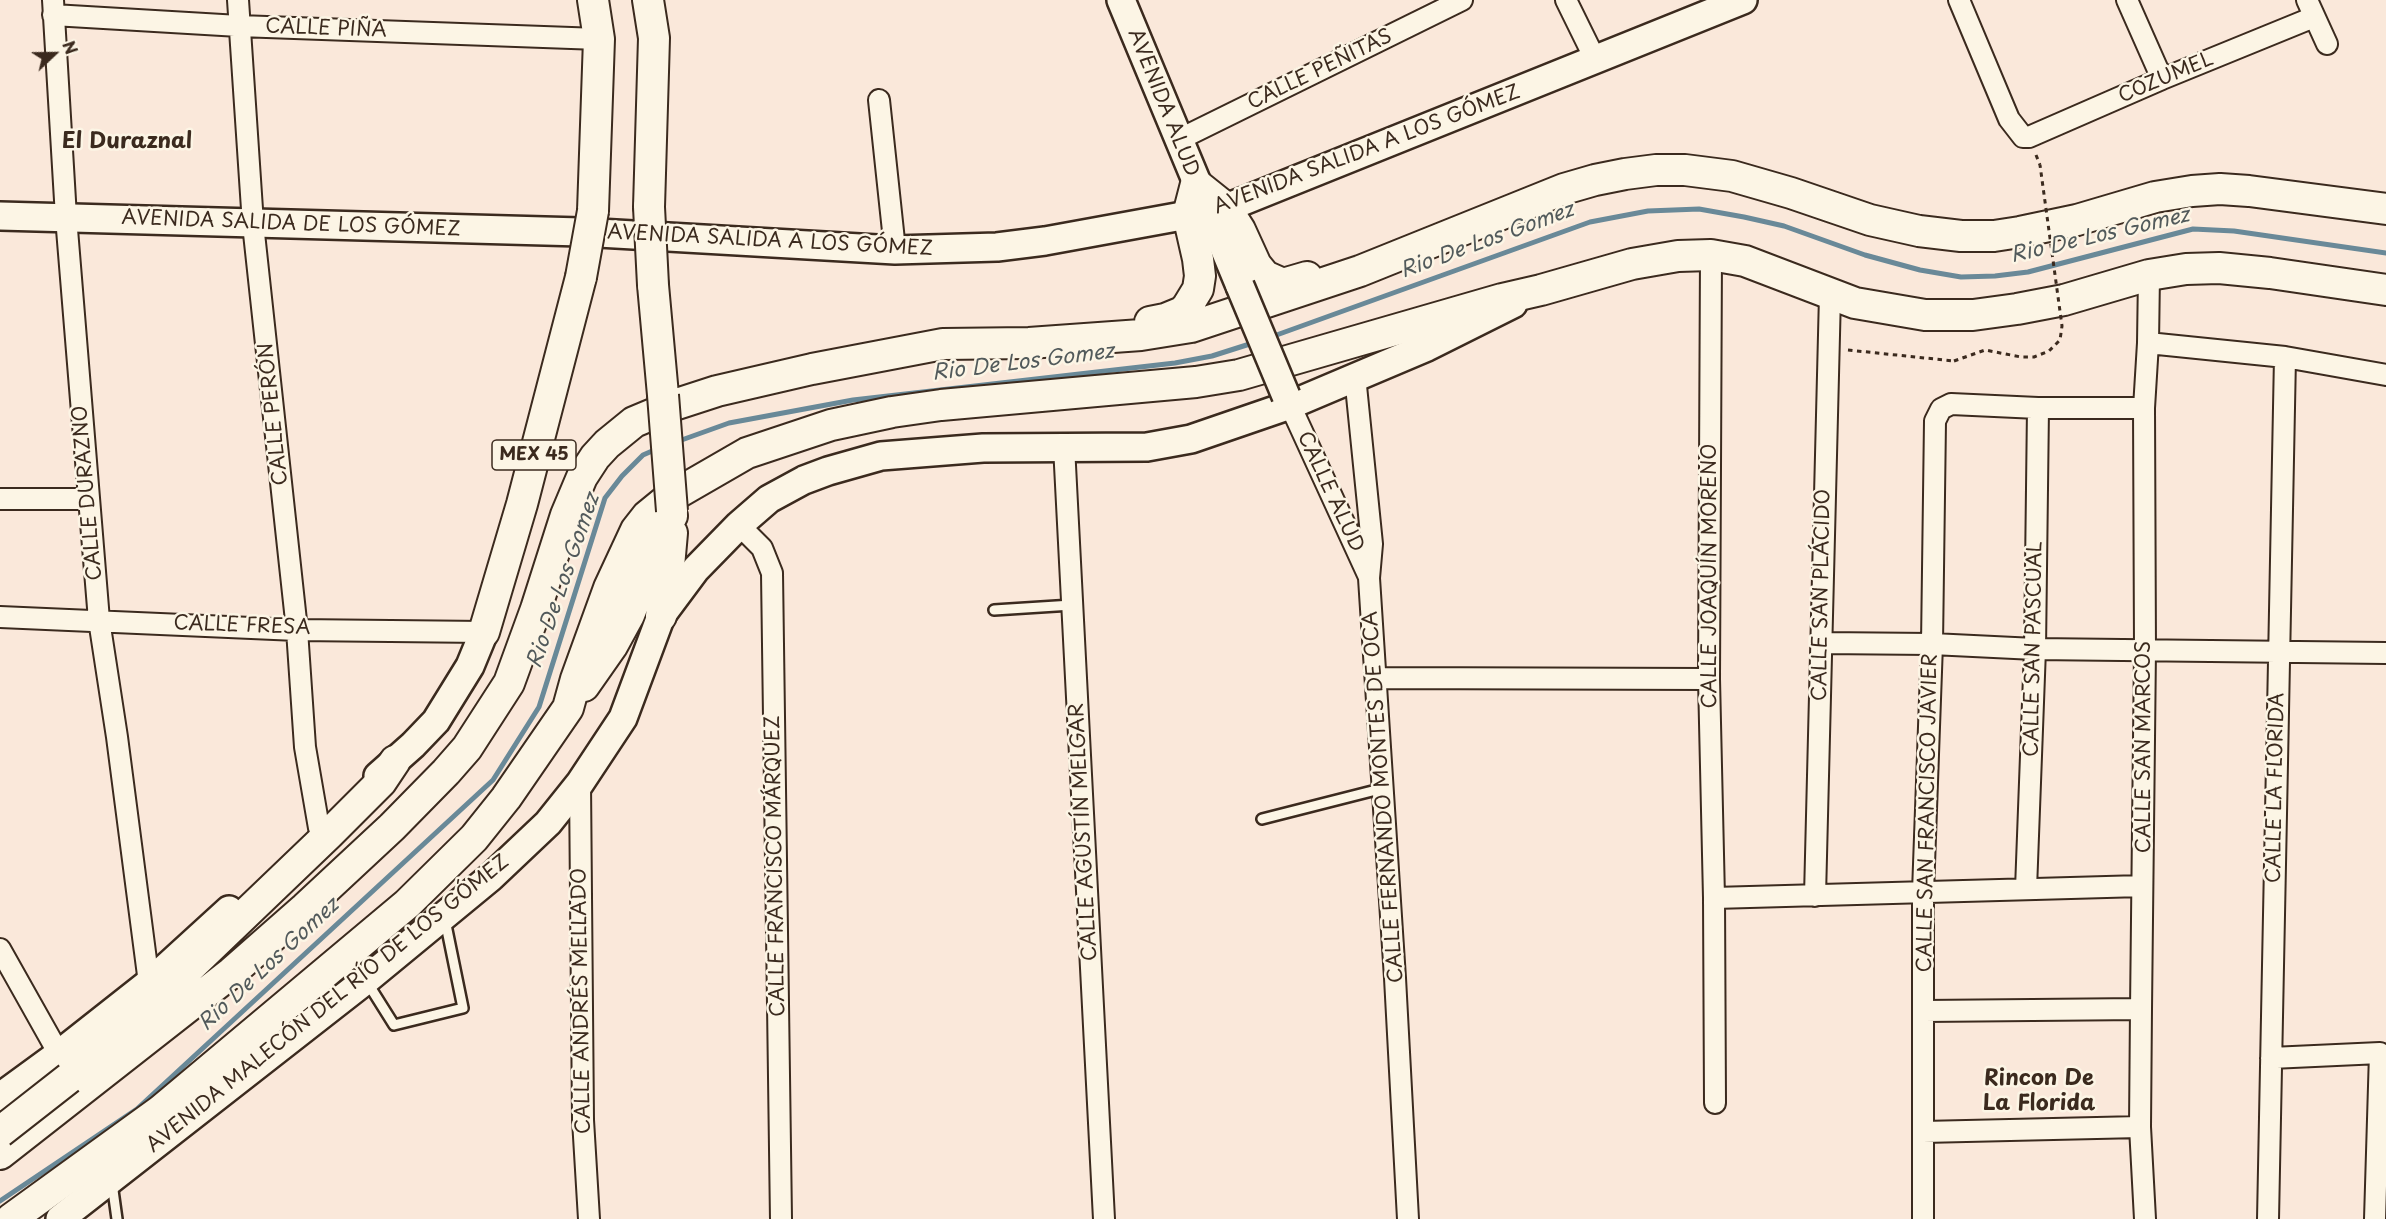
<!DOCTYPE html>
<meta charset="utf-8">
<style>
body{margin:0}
#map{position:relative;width:2386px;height:1219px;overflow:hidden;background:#fae8da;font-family:"Playpen Sans",sans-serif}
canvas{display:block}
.north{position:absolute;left:24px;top:24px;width:60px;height:60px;-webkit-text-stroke:4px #fcf5e5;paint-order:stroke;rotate:68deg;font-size:16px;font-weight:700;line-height:24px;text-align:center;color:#3b2a1e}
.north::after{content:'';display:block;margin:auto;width:21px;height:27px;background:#3b2a1e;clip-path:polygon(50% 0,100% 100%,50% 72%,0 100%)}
</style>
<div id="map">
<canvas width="2386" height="1219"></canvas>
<div class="north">N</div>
</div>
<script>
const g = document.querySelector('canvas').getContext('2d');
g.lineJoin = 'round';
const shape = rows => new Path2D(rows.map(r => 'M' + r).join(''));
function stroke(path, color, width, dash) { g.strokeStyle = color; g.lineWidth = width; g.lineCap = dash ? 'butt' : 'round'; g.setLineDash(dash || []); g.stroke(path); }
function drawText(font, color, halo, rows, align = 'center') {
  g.font = font + ' "Playpen Sans",sans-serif'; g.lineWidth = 5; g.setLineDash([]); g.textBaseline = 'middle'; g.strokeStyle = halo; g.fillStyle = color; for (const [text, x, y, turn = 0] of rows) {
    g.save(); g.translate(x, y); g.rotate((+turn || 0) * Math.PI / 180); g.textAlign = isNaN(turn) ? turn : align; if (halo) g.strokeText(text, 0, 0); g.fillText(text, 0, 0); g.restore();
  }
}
stroke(shape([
 [1271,337,1590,222,1648,211,1699,209,1744,217,1784,226,1865,255,1920,270,1961,277,1995,276,2028,272,2193,229,2234,231,2386,253],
 [676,442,729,423,853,400,1175,363,1212,356,1256,342],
 [0,1201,137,1109,493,780,539,707,605,498,622,476,643,455,659,448]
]), '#698998', 5);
const lane = shape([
 [994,610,1072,605],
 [1262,819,1384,788],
 [367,982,394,1025,463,1008,445,920],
 [112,1183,117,1219]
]);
const street = shape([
 [53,0,66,217,99,620,117,737,149,983],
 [238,0,253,224,297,630,305,747,319,828],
 [1566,0,1596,61],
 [1959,0,2009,119,2023,137,2029,137,2162,79,2314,17],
 [2127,0,2162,79],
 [2307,0,2327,44],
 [53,15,239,26,599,39],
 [879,100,895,250],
 [1178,140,1462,0],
 [1711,255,1709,679,1714,898,1715,1103],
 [2148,343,2285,357,2386,375],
 [1355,376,1372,544,1369,578,1395,978,1408,1219],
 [1290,405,1369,577],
 [1064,446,1104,1219],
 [0,499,88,499],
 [739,525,762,548,772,573,781,1219],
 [0,617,297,630,484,632],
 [1821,643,1932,644,2035,649,2386,653],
 [1377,678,1709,679],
 [580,783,583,1120,589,1219],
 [2026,889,2035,649,2038,408],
 [1815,896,1830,295],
 [1714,898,2142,886],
 [0,949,59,1054],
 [1924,1011,2141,1009],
 [2271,1058,2380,1053,2375,1219],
 [1923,1132,2140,1127],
 [1923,1219,1923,892,1932,644,1935,421,1941,409,1951,404,2038,408,2144,408],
 [2145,1219,2140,1127,2141,1009,2145,649,2144,408,2148,343,2149,275],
 [2268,1219,2285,357]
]);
const secondary = shape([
 [1121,0,1240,286],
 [0,216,581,232,895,250,997,247,1045,241,1226,208,1743,0],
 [378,776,413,745,436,721,470,666,484,632],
 [0,1097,59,1054,149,983,229,910],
 [60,1219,366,980,491,877,548,823,580,783,623,718,661,616,696,569,739,525,769,499,804,480,828,471,881,456,983,448,1147,447,1191,439,1290,405,1427,347,1513,304]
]);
const primary = shape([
 [648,0,654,38,649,207],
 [593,211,599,39,593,0],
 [653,285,663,395],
 [1150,322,1165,319,1182,312,1187,307,1198,289,1200,276,1198,259,1188,215,1196,184,1226,208,1240,230,1256,265,1265,276,1283,284,1307,277],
 [661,616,667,589,672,533],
 [484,632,522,504,581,277],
 [584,686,612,646,629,615,661,534,672,516],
 [71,1076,186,971,329,834,381,782,395,761],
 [0,1154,231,973,305,908,392,827,446,772,467,748,509,683,536,609,566,515,582,477,595,457,607,444,634,422,677,404,717,391,812,369,943,344,1029,343,1141,335,1191,327,1360,271,1564,189,1595,180,1625,174,1656,170,1685,170,1732,176,1791,193,1870,220,1919,231,1961,236,1994,236,2020,232,2077,220,2155,197,2192,191,2220,189,2249,191,2386,209],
 [11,1219,160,1111,407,904,474,838,506,798,568,708,576,679,609,588,636,530,647,516,669,498,747,453,831,425,892,412,941,405,1196,382,1239,375,1502,299,1541,290,1632,264,1678,256,1711,255,1745,261,1855,303,1925,315,1973,315,2017,309,2064,300,2149,275,2186,269,2219,268,2270,273,2386,290]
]);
stroke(lane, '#3b2a1e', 14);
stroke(street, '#3b2a1e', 24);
stroke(secondary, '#3b2a1e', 32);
stroke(primary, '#3b2a1e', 34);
stroke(shape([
 [2036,155,2040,165],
 [1848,350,1954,361]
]), '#3b2a1e', 3, [4.5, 4.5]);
stroke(lane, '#fcf5e5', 9);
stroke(street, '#fcf5e5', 20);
stroke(secondary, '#fcf5e5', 27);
stroke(primary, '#fcf5e5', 30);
const secondaryBridge = shape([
 [1240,286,1286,396]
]);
const primaryBridge = shape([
 [649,207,653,285],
 [581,277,593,211],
 [663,395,672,511],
 [0,1132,69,1078]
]);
stroke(secondaryBridge, '#3b2a1e', 32, []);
stroke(primaryBridge, '#3b2a1e', 34, []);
stroke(shape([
 [1954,361,1985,350,2021,357,2034,357,2049,351,2060,340,2062,326,2040,165]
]), '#3b2a1e', 3, [4.5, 4.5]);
stroke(secondaryBridge, '#fcf5e5', 27);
stroke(primaryBridge, '#fcf5e5', 30);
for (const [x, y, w] of [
 [534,455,84]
]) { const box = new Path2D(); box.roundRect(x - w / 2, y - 15, w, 30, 4.5); g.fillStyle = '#fcf5e5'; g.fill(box); stroke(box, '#3b2a1e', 1.5); }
drawText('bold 18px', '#3b2a1e', null, [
 ["MEX 45",534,455]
]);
drawText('20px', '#3b2a1e', '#fcf5e5', [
 ["CALLE PIÑA",326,29,2],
 ["CALLE PEÑITAS",1320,70,-26],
 ["COZUMEL",2166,78,-23],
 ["AVENIDA ALUD",1163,103,68],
 ["AVENIDA SALIDA A LOS GÓMEZ",1367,150,-21],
 ["AVENIDA SALIDA DE LOS GÓMEZ",291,224,2],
 ["AVENIDA SALIDA A LOS GÓMEZ",770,241,3],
 ["CALLE PERÓN",274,414,-96],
 ["CALLE ALUD",1330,492,65],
 ["CALLE DURAZNO",88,493,-95],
 ["CALLE JOAQUÍN MORENO",1710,576,-90],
 ["CALLE SAN PLÁCIDO",1822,595,-89],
 ["CALLE FRESA",242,626,2],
 ["CALLE SAN PASCUAL",2034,649,-89],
 ["CALLE SAN MARCOS",2144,747,-90],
 ["CALLE LA FLORIDA",2276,788,-89],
 ["CALLE FERNANDO MONTES DE OCA",1384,797,-94],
 ["CALLE SAN FRANCISCO JAVIER",1928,813,-89],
 ["CALLE AGUSTÍN MELGAR",1084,832,-93],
 ["CALLE FRANCISCO MÁRQUEZ",776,866,-91],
 ["CALLE ANDRÉS MELLADO",582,1001,-91],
 ["AVENIDA MALECÓN DEL RÍO DE LOS GÓMEZ",328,1004,-39]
]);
drawText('italic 21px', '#525a5b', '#fcf5e5', [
 ["Rio De Los Gomez",2100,236,-13],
 ["Rio De Los Gomez",1487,241,-20],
 ["Rio De Los Gomez",1023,363,-7],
 ["Rio De Los Gomez",564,581,-71],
 ["Rio De Los Gomez",269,965,-43]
]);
drawText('bold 22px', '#3b2a1e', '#fcf5e5', [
 ["El Duraznal",127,142],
 ["Rincon De",2039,1079],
 ["La Florida",2039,1104]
]);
</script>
